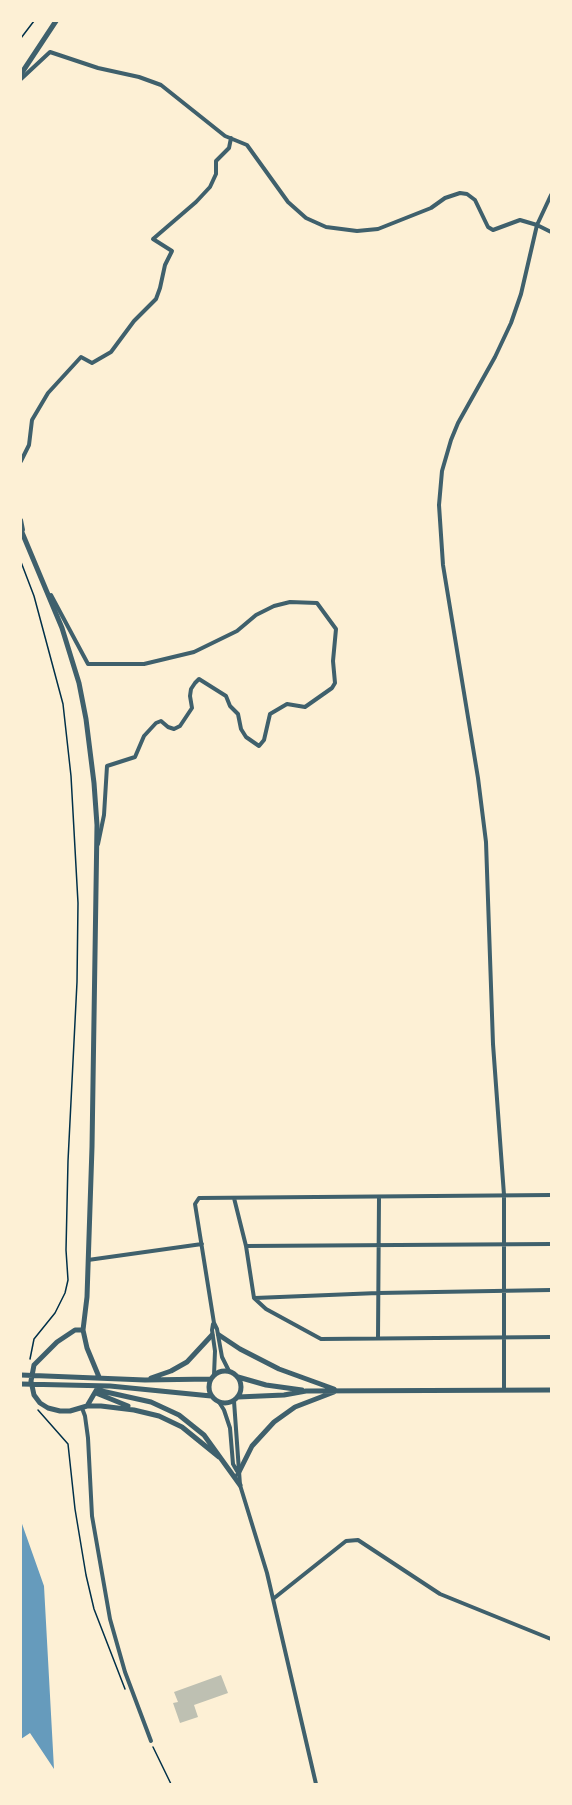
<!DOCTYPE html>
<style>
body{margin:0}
#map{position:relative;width:572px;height:1805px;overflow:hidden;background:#fdf0d5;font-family:Arial,sans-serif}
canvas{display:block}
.frame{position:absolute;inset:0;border:22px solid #fdf0d5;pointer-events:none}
</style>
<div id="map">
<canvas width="572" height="1805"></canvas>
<div class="frame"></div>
</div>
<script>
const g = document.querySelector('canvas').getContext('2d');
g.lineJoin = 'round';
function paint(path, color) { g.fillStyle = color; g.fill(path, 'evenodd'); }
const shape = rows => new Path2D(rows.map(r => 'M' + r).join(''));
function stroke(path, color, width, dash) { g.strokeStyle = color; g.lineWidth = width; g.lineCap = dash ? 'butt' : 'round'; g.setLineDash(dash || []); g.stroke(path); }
paint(shape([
 [21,1521,44,1586,54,1769,30,1733,21,1739]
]), '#669bbc');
paint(shape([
 [221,1675,228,1693,194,1705,198,1717,180,1723,173,1703,178,1702,174,1692]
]), '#bec0b2');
stroke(shape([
 [21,38,34,21],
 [21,562,34,596,63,704,71,776,78,903,77,982,68,1161,66,1250,68,1280,65,1293,55,1313,34,1339,30,1359],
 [38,1410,68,1444,75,1509,86,1575,94,1609,125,1689],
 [153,1747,171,1784]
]), '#003049', 1.5);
stroke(shape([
 [21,79,50,52,98,68,139,77,161,85,225,136,247,145,288,202,306,218,326,227,357,231,378,229,431,208,445,198,460,193,467,194,475,200,488,227,493,230,520,220,537,225,551,232],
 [21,461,29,445,32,420,48,393,81,357,92,363,111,352,134,321,156,299,160,288,165,265,172,251,153,239,196,202,210,187,216,174,216,161,229,148,231,138],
 [21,520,23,530],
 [51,595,88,664,144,664,194,652,237,631,256,615,274,606,290,602,317,603,336,629,333,661,335,683,332,688,305,707,287,704,270,714,264,740,259,746,246,737,241,729,238,714,230,706,226,696,199,679,195,683,191,689,190,696,192,708,180,726,174,729,168,727,161,721,156,723,144,736,135,757,107,766,104,815,98,844],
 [234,1198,246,1246],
 [88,1260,202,1244],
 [254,1298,246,1246,551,1244],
 [254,1298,266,1309,321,1339,551,1337],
 [255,1298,378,1293,551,1290],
 [213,1324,212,1330,215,1351,214,1375],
 [378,1338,379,1197],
 [229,1371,222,1357,217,1329,214,1323,195,1204,199,1198,551,1195],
 [504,1390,504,1195,493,1044,486,842,478,778,443,565,439,505,442,471,451,440,458,423,495,357,511,323,521,294,537,225,551,195],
 [234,1401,240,1485,267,1573,316,1784],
 [219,1402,224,1410,230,1428,233,1464,237,1471],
 [82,1408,85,1416,88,1438,92,1516,110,1619,125,1672,151,1741],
 [273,1599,346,1541,358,1540,440,1594,551,1639]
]), '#3f606c', 4);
stroke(shape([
 [21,74,56,21],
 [21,530,62,628,79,683,86,719,94,783,97,825,92,1147,87,1297,83,1330,87,1348,99,1377],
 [83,1330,75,1330,57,1342,34,1365,31,1381,34,1395,40,1403,48,1408,60,1411,70,1411,87,1406,101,1406,134,1410,159,1416,182,1427,219,1457],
 [219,1335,240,1349,279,1369,334,1389],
 '209 1387a16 16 0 1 1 32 0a16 16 0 1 1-32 0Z',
 [21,1375,145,1380,211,1379],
 [238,1377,266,1385,302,1390],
 [151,1378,171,1371,187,1362,212,1335],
 [21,1384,110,1386,211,1396],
 [97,1390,151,1402,179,1415,204,1435,240,1485],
 [96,1393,128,1406],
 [238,1397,284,1395,306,1391,551,1390],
 [87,1406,97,1389],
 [238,1474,252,1446,274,1422,295,1407,334,1392]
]), '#3f606c', 5);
</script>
